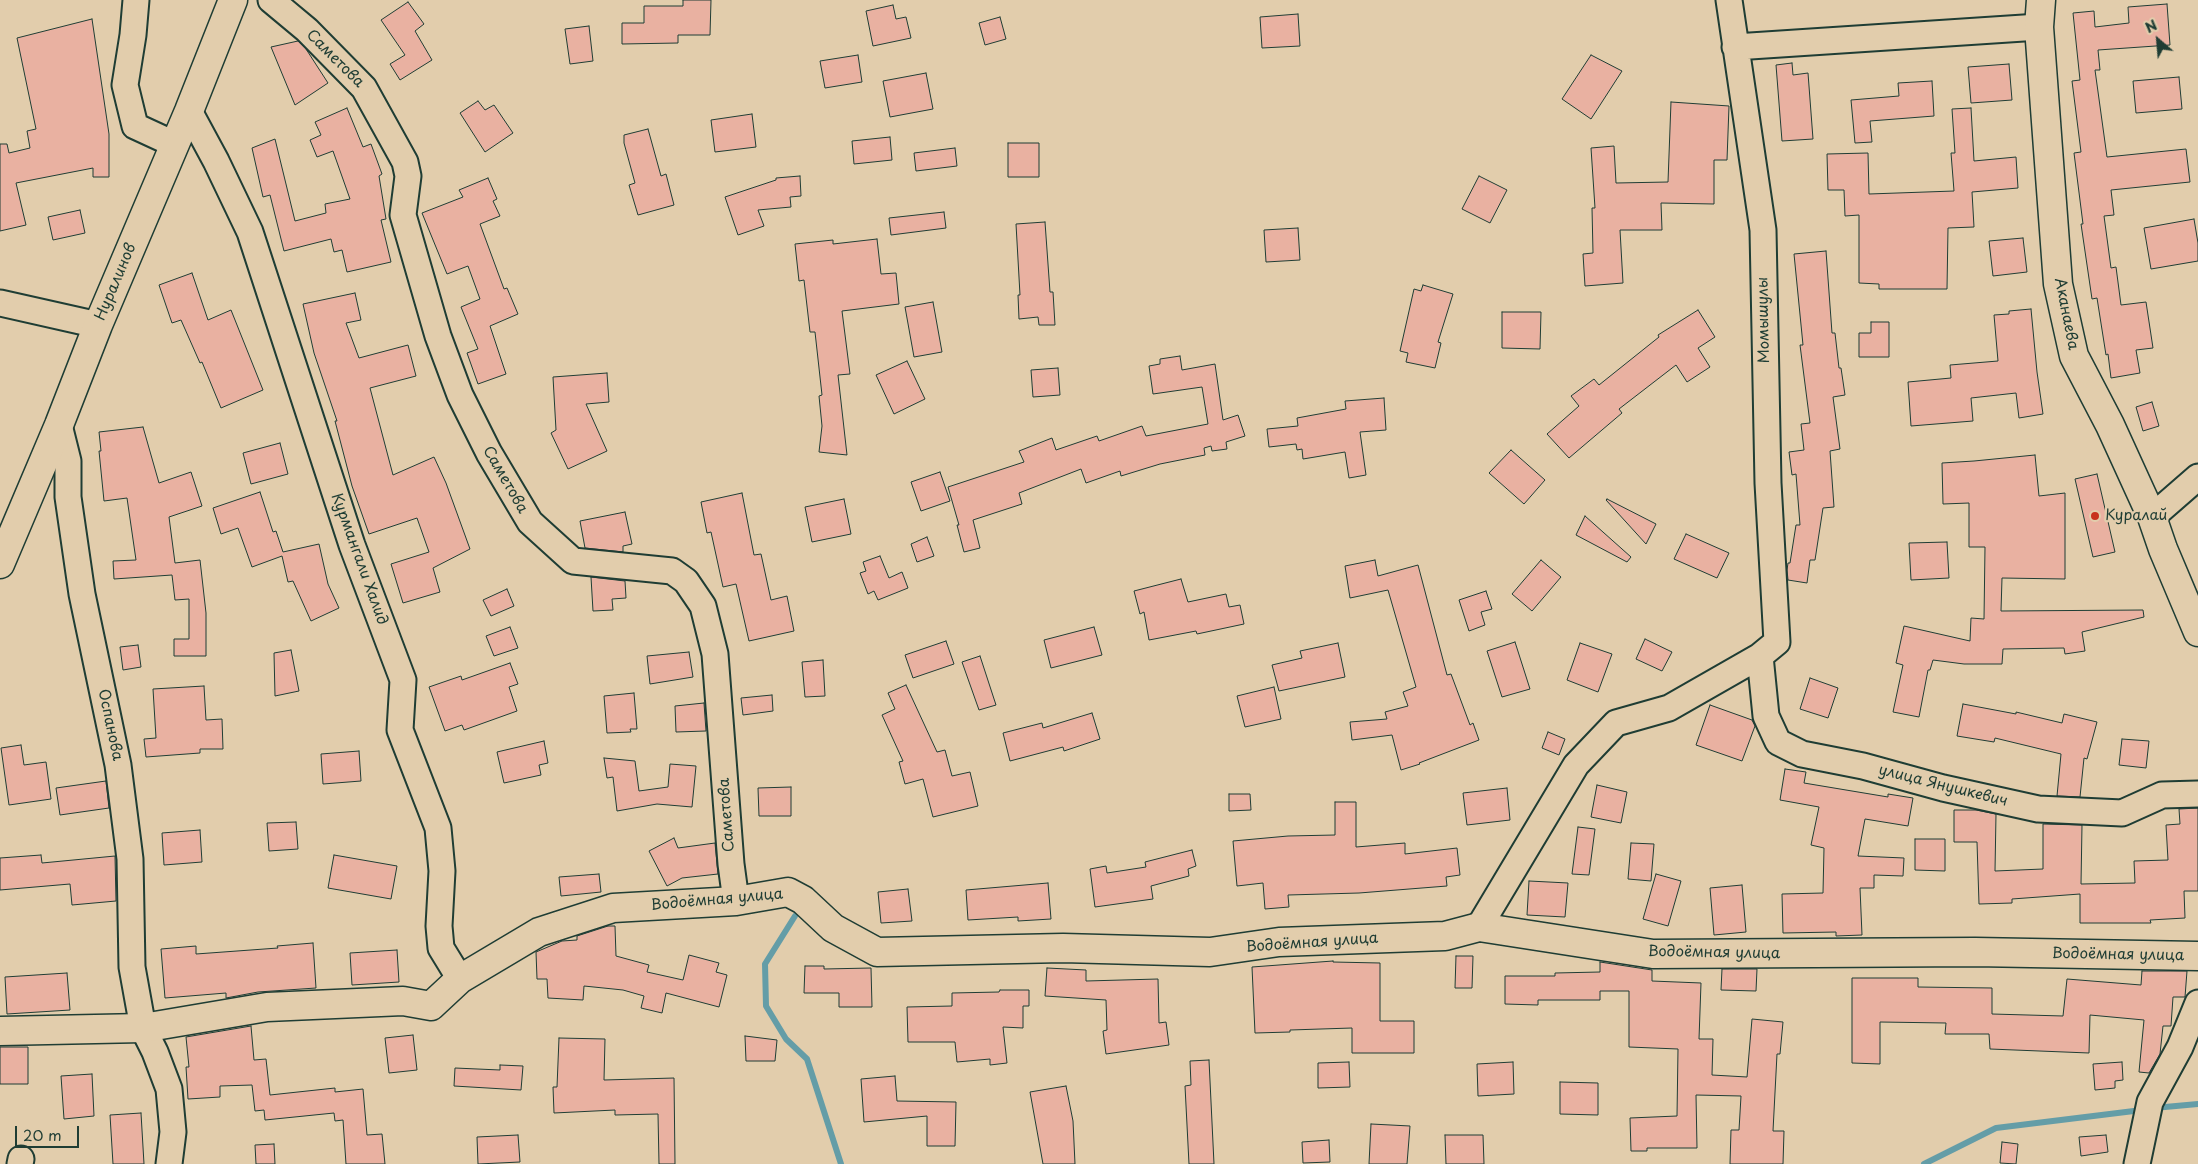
<!DOCTYPE html>
<meta charset="utf-8">
<style>
body{margin:0}
#map{position:relative;width:2198px;height:1164px;overflow:hidden;background:#e2cdac;font-family:"Playpen Sans",sans-serif}
canvas{display:block}
.north{position:absolute;left:2133px;top:15px;width:50px;height:50px;-webkit-text-stroke:4px #e2cdac;paint-order:stroke;rotate:333deg;font-size:14px;font-weight:700;line-height:20px;text-align:center;color:#1f3d34}
.north::after{content:'';display:block;margin:auto;width:18px;height:22px;background:#1f3d34;clip-path:polygon(50% 0,100% 100%,50% 72%,0 100%)}
.scale{position:absolute;left:15px;top:1126px;width:64px;height:22px;box-sizing:border-box;border:2px solid #1f3d34;border-top:0;padding-left:6px;font-size:15px;line-height:18px;white-space:nowrap;color:#1f3d34;-webkit-text-stroke:4px #e2cdac;paint-order:stroke}
</style>
<div id="map">
<canvas width="2198" height="1164"></canvas>
<div class="north">N</div>
<div class="scale">20 m</div>
</div>
<script>
const g = document.querySelector('canvas').getContext('2d');
g.lineJoin = 'round';
const shape = rows => new Path2D(rows.map(r => 'M' + r).join(''));
function stroke(path, color, width, dash) { g.strokeStyle = color; g.lineWidth = width; g.lineCap = dash ? 'butt' : 'round'; g.setLineDash(dash || []); g.stroke(path); }
function paint(path, color) { g.fillStyle = color; g.fill(path, 'evenodd'); }
function drawText(font, color, halo, rows, align = 'center') {
  g.font = font + ' "Playpen Sans",sans-serif'; g.lineWidth = 4.5; g.setLineDash([]); g.textBaseline = 'middle'; g.strokeStyle = halo; g.fillStyle = color; for (const [text, x, y, turn = 0] of rows) {
    g.save(); g.translate(x, y); g.rotate((+turn || 0) * Math.PI / 180); g.textAlign = isNaN(turn) ? turn : align; if (halo) g.strokeText(text, 0, 0); g.fillText(text, 0, 0); g.restore();
  }
}
stroke(shape([
 [795,916,765,964,766,1006,786,1039,807,1059,841,1164],
 [2154,1108,2198,1104],
 [1924,1164,1996,1128,2142,1110]
]), '#649da7', 6);
const building = shape([
 [683,0,711,0,710,35,678,35,678,43,622,44,622,23,644,23,644,6,683,6,683,0],
 [408,2,424,24,415,31,432,60,400,80,390,64,405,55,381,20,408,2],
 [2167,4,2170,45,2098,50,2100,70,2095,70,2107,157,2186,149,2190,182,2111,190,2114,215,2104,216,2111,268,2116,267,2121,305,2146,302,2153,348,2136,350,2140,373,2111,378,2108,354,2106,355,2097,298,2092,299,2081,224,2083,224,2074,153,2081,152,2072,81,2080,80,2073,13,2094,11,2095,27,2129,23,2128,7,2167,4],
 [893,5,896,19,906,17,911,38,873,46,866,11,893,5],
 [1298,14,1300,46,1262,48,1260,17,1298,14],
 [1000,17,1006,39,985,45,979,23,1000,17],
 [92,19,109,134,109,177,93,177,93,168,16,183,26,225,0,231,0,144,7,144,9,153,30,148,27,131,36,129,17,38,92,19],
 [589,26,593,61,570,64,565,29,589,26],
 [298,41,306,49,328,83,295,105,271,47,298,41],
 [858,55,862,82,825,88,820,61,858,55],
 [1591,55,1622,71,1591,119,1562,99,1591,55],
 [1792,63,1793,75,1808,73,1813,139,1782,141,1776,65,1792,63],
 [2009,64,2012,100,1971,103,1968,67,2009,64],
 [926,73,933,109,890,117,883,81,926,73],
 [2179,77,2182,109,2136,113,2133,81,2179,77],
 [1932,81,1934,116,1870,121,1872,142,1855,143,1851,100,1899,96,1898,83,1932,81],
 [478,101,485,110,494,105,513,133,485,152,460,113,478,101],
 [1671,102,1729,106,1727,160,1714,160,1714,204,1661,203,1662,230,1620,230,1623,283,1585,286,1583,254,1593,253,1592,208,1595,208,1591,148,1614,146,1616,183,1668,182,1671,102],
 [347,108,363,147,371,144,382,174,379,176,386,219,381,220,391,262,347,272,342,250,334,252,331,239,284,251,270,195,263,197,252,148,275,139,295,221,326,213,325,204,350,199,333,151,317,157,310,140,321,135,315,122,347,108],
 [1971,108,1974,161,2016,157,2018,188,1972,192,1974,227,1948,228,1947,289,1879,289,1879,284,1859,283,1859,215,1845,216,1844,190,1828,190,1827,154,1868,153,1869,194,1954,191,1951,153,1955,153,1952,109,1971,108],
 [752,114,756,147,715,152,711,120,752,114],
 [648,129,661,176,666,174,674,205,638,215,629,185,635,183,624,143,624,135,648,129],
 [890,137,892,160,854,164,852,141,890,137],
 [1008,143,1039,143,1039,177,1008,177,1008,143],
 [955,148,957,166,916,171,914,153,955,148],
 [800,176,801,196,790,197,791,207,758,210,764,226,738,235,725,197,776,180,776,178,800,176],
 [1479,176,1507,190,1490,223,1462,209,1479,176],
 [488,178,497,199,493,201,500,216,480,224,504,289,507,288,518,314,490,326,506,374,478,384,467,353,478,349,461,307,480,299,468,266,447,274,422,213,463,197,459,190,488,178],
 [80,210,85,233,53,240,48,217,80,210],
 [944,212,946,228,891,235,889,218,944,212],
 [2194,219,2198,243,2198,261,2151,269,2144,228,2194,219],
 [1045,222,1050,292,1053,292,1055,325,1039,325,1038,317,1019,319,1018,295,1020,295,1016,224,1045,222],
 [1298,228,1300,260,1266,262,1264,230,1298,228],
 [2023,238,2027,272,1993,276,1989,241,2023,238],
 [877,239,881,274,896,273,899,304,842,311,850,374,838,375,847,455,819,452,822,426,819,396,822,395,815,332,810,332,804,280,799,281,795,244,833,240,833,244,877,239],
 [1826,251,1832,333,1835,333,1839,368,1841,368,1845,395,1833,397,1840,449,1830,451,1834,507,1823,508,1815,560,1810,560,1807,583,1788,580,1787,570,1788,563,1790,563,1796,525,1800,525,1796,474,1792,475,1789,452,1804,450,1801,424,1810,423,1800,345,1803,345,1794,254,1826,251],
 [192,273,208,320,231,310,263,390,221,408,202,362,200,363,181,320,172,323,159,285,192,273],
 [1423,285,1453,294,1438,342,1441,343,1435,368,1406,362,1408,353,1400,351,1414,289,1421,291,1423,285],
 [355,293,361,320,346,323,359,358,408,345,416,376,370,388,393,475,434,457,446,483,470,549,433,568,440,592,403,603,391,564,429,552,417,518,369,534,352,486,335,421,337,421,314,353,303,304,355,293],
 [933,302,942,352,914,357,905,307,933,302],
 [2031,309,2037,372,2043,414,2019,418,2016,393,1971,398,1973,421,1911,426,1908,382,1951,378,1950,365,1998,361,1994,315,2009,314,2009,311,2031,309],
 [1698,310,1715,337,1698,348,1710,367,1687,382,1676,365,1619,409,1622,413,1569,458,1547,434,1579,406,1571,396,1594,379,1599,385,1659,337,1658,335,1698,310],
 [1502,312,1541,312,1540,349,1502,348,1502,312],
 [1871,322,1889,322,1889,357,1859,357,1859,333,1871,333,1871,322],
 [1180,356,1182,370,1215,364,1223,420,1238,415,1245,436,1226,442,1227,449,1212,451,1211,446,1204,448,1205,455,1160,464,1121,476,1120,471,1086,483,1081,469,1019,493,1022,504,973,520,980,548,964,552,957,525,959,525,948,487,1024,462,1019,451,1052,438,1056,450,1097,436,1099,441,1142,426,1146,436,1208,424,1202,387,1153,394,1149,366,1160,364,1160,359,1180,356],
 [907,361,925,399,894,414,876,375,907,361],
 [1058,368,1060,395,1033,397,1031,370,1058,368],
 [607,373,609,402,586,404,607,451,568,469,551,433,556,430,553,377,607,373],
 [1384,398,1386,430,1360,432,1366,475,1349,478,1345,452,1303,459,1302,449,1297,450,1296,444,1269,447,1267,429,1298,426,1297,418,1346,409,1345,401,1384,398],
 [2152,402,2159,426,2143,431,2136,407,2152,402],
 [143,427,159,483,191,472,202,506,169,517,175,563,200,560,206,613,206,656,174,656,174,639,189,639,189,599,175,600,172,575,114,579,113,561,136,560,127,498,104,501,99,451,101,451,99,432,143,427],
 [280,443,288,474,251,484,243,453,280,443],
 [1511,450,1545,480,1524,504,1489,473,1511,450],
 [2035,455,2039,496,2065,493,2065,579,2002,578,2001,611,2143,610,2144,617,2082,632,2085,651,2065,654,2064,648,2003,649,2002,664,1964,664,1933,660,1930,670,1928,670,1919,717,1893,712,1903,665,1896,663,1904,626,1970,641,1971,618,1984,619,1985,547,1969,547,1969,503,1943,504,1942,463,1974,461,2035,455],
 [940,472,950,501,921,511,911,482,940,472],
 [2097,474,2115,552,2093,557,2075,479,2097,474],
 [260,492,273,532,276,531,283,552,319,544,328,584,339,608,311,621,293,581,288,582,282,556,252,567,238,528,221,534,213,508,260,492],
 [742,493,754,555,761,554,771,600,787,596,794,631,749,641,736,584,723,587,711,532,707,533,701,502,742,493],
 [844,499,851,534,812,542,805,507,844,499],
 [1607,499,1656,524,1646,544,1606,500,1607,499],
 [625,512,632,544,623,546,623,552,585,548,580,521,625,512],
 [1585,516,1631,557,1627,562,1576,535,1585,516],
 [1686,534,1729,553,1717,578,1674,559,1686,534],
 [927,537,934,556,917,562,911,544,927,537],
 [1947,542,1949,578,1911,580,1909,543,1947,542],
 [880,556,889,578,902,572,908,588,878,600,874,591,868,594,860,573,866,571,863,562,880,556],
 [1375,560,1378,576,1418,565,1447,675,1451,674,1470,725,1473,723,1479,740,1419,763,1420,764,1401,770,1392,735,1352,740,1350,722,1387,719,1385,712,1408,706,1403,692,1416,687,1388,590,1350,598,1345,566,1375,560],
 [1541,560,1561,577,1532,611,1512,594,1541,560],
 [591,577,625,581,626,598,612,599,613,610,593,611,591,577],
 [1181,579,1188,602,1226,594,1229,607,1240,605,1244,624,1197,634,1196,631,1149,640,1144,612,1140,614,1134,591,1181,579],
 [507,589,514,606,491,616,483,600,507,589],
 [1486,591,1492,609,1481,612,1485,625,1469,631,1459,600,1486,591],
 [510,627,518,648,494,656,486,636,510,627],
 [1094,627,1102,655,1051,668,1044,640,1094,627],
 [1645,639,1672,652,1662,671,1636,659,1645,639],
 [946,641,954,664,913,678,905,655,946,641],
 [1515,642,1530,689,1502,697,1487,651,1515,642],
 [1338,643,1345,677,1279,691,1272,665,1302,658,1300,651,1338,643],
 [1580,643,1612,654,1598,692,1567,680,1580,643],
 [138,645,141,667,123,670,120,647,138,645],
 [291,650,299,691,275,696,274,653,291,650],
 [689,652,693,677,650,684,647,656,689,652],
 [980,656,996,705,979,710,962,662,980,656],
 [823,660,825,696,805,697,802,662,823,660],
 [510,663,518,684,509,687,517,711,464,730,462,725,445,731,429,687,461,676,462,680,510,663],
 [1810,678,1838,688,1828,718,1800,709,1810,678],
 [906,685,937,752,945,750,952,776,970,772,978,806,933,817,923,779,905,784,899,762,903,761,882,715,895,709,888,693,906,685],
 [204,686,206,720,222,719,223,749,200,749,200,753,146,757,144,739,156,738,153,689,204,686],
 [1274,687,1281,719,1245,727,1237,696,1274,687],
 [634,693,637,729,630,729,631,732,607,733,604,696,634,693],
 [772,695,773,711,743,715,741,698,772,695],
 [704,703,706,731,676,732,675,706,704,703],
 [1963,704,2016,714,2016,712,2062,723,2064,714,2097,722,2087,759,2084,758,2080,797,2057,796,2061,754,1995,738,1994,742,1957,736,1963,704],
 [1710,705,1752,720,1755,726,1742,761,1696,745,1710,705],
 [1092,713,1100,739,1064,751,1063,747,1010,761,1003,733,1042,723,1043,728,1092,713],
 [1548,732,1565,739,1559,755,1542,748,1548,732],
 [2122,739,2149,741,2146,768,2119,765,2122,739],
 [544,741,548,763,539,765,541,775,504,783,497,752,544,741],
 [21,745,24,765,46,762,51,799,9,805,1,748,21,745],
 [359,751,361,781,323,784,321,754,359,751],
 [604,758,635,761,639,791,668,787,670,764,696,766,692,807,657,804,617,811,613,777,607,778,604,758],
 [1785,769,1806,772,1804,783,1888,797,1888,794,1913,798,1908,826,1865,819,1858,856,1904,858,1903,876,1874,875,1874,888,1860,888,1862,935,1836,936,1836,932,1783,933,1782,894,1823,893,1824,848,1811,845,1819,807,1780,800,1785,769],
 [106,781,109,808,60,815,56,788,106,781],
 [1597,785,1627,792,1621,823,1591,817,1597,785],
 [791,787,791,816,759,816,758,788,791,787],
 [1507,788,1510,820,1467,825,1463,793,1507,788],
 [1229,794,1250,794,1251,810,1229,811,1229,794],
 [1335,802,1356,802,1356,847,1405,843,1405,854,1457,848,1460,875,1446,877,1447,886,1359,893,1288,895,1289,907,1265,909,1263,883,1237,886,1233,841,1288,836,1335,835,1335,802],
 [2198,808,2198,891,2184,891,2185,918,2150,920,2151,923,2080,923,2080,894,2012,899,2012,903,1979,904,1977,842,1954,842,1954,810,1976,810,1996,814,1995,871,2043,869,2043,824,2082,825,2081,884,2135,883,2134,861,2168,860,2166,825,2180,824,2179,809,2198,808],
 [296,822,298,849,269,851,267,823,296,822],
 [1578,827,1595,829,1589,875,1572,874,1578,827],
 [200,830,202,862,164,865,162,833,200,830],
 [674,838,678,848,715,843,718,874,682,878,667,886,649,851,674,838],
 [1915,839,1945,839,1945,871,1915,870,1915,839],
 [1631,843,1654,844,1651,881,1628,879,1631,843],
 [1192,850,1196,866,1188,869,1189,876,1151,886,1153,899,1095,907,1090,869,1106,866,1107,873,1146,867,1145,862,1192,850],
 [41,855,42,863,115,856,116,901,72,905,70,884,0,890,0,858,41,855],
 [334,855,397,866,391,899,328,888,334,855],
 [599,874,601,892,561,896,559,877,599,874],
 [1656,874,1681,881,1668,926,1643,919,1656,874],
 [1529,881,1568,883,1565,917,1527,915,1529,881],
 [1048,883,1051,919,1018,921,1018,917,968,920,966,890,1048,883],
 [1742,885,1746,932,1714,935,1710,888,1742,885],
 [908,889,912,921,881,923,878,892,908,889],
 [608,926,615,926,616,956,649,965,647,972,683,980,689,955,719,963,716,972,727,975,719,1007,666,993,662,1013,641,1008,644,996,623,990,584,986,583,1000,548,998,547,979,537,979,536,952,562,941,577,940,577,936,608,926],
 [313,943,316,988,258,992,226,998,226,993,165,998,161,949,196,946,196,954,278,948,277,946,313,943],
 [397,950,399,982,352,985,350,953,397,950],
 [1456,956,1473,956,1472,988,1455,988,1456,956],
 [1333,961,1333,962,1380,963,1380,1021,1414,1021,1414,1053,1352,1053,1352,1028,1290,1030,1290,1032,1255,1033,1252,967,1333,961],
 [1600,962,1652,970,1652,981,1701,983,1699,1039,1713,1039,1712,1075,1747,1077,1752,1019,1783,1022,1780,1054,1777,1054,1773,1131,1784,1131,1783,1164,1730,1164,1731,1130,1739,1130,1741,1096,1696,1095,1697,1148,1647,1148,1647,1151,1631,1151,1630,1118,1677,1116,1678,1049,1629,1047,1629,991,1600,991,1600,1000,1538,1000,1538,1005,1505,1004,1505,976,1555,976,1555,973,1600,972,1600,962],
 [805,966,824,966,824,969,871,968,872,1007,839,1007,839,993,804,993,805,966],
 [1047,968,1086,970,1086,981,1158,979,1159,1023,1166,1022,1169,1045,1106,1054,1103,1031,1107,1030,1106,1000,1045,996,1047,968],
 [1722,969,1757,969,1756,991,1721,990,1722,969],
 [2142,971,2187,971,2185,997,2173,997,2171,1026,2163,1026,2160,1054,2149,1073,2139,1072,2144,1020,2090,1015,2089,1053,1990,1049,1989,1034,1945,1034,1946,1023,1880,1022,1880,1064,1852,1063,1852,978,1918,978,1918,987,1992,988,1992,1014,2063,1016,2067,979,2141,985,2142,971],
 [67,973,70,1010,7,1014,5,977,67,973],
 [1000,990,1029,990,1029,1006,1023,1006,1023,1028,1003,1027,1007,1063,990,1065,990,1059,957,1062,955,1042,908,1042,907,1007,952,1006,952,993,999,992,1000,990],
 [251,1026,254,1060,266,1059,270,1095,335,1088,335,1092,363,1089,367,1135,382,1134,385,1164,346,1164,343,1120,335,1121,334,1113,265,1120,264,1110,255,1111,252,1085,220,1086,220,1097,188,1099,186,1067,189,1067,186,1037,251,1026],
 [413,1035,417,1070,389,1073,385,1038,413,1035],
 [745,1036,777,1040,775,1061,746,1061,745,1036],
 [559,1038,605,1039,604,1080,674,1078,675,1164,659,1164,658,1114,615,1115,615,1110,554,1113,553,1087,557,1087,559,1038],
 [0,1047,28,1047,28,1084,0,1084,0,1047],
 [1209,1060,1214,1164,1189,1164,1185,1086,1191,1085,1190,1061,1209,1060],
 [1349,1062,1350,1087,1318,1088,1318,1063,1349,1062],
 [1513,1062,1514,1094,1478,1096,1477,1064,1513,1062],
 [2122,1062,2123,1080,2115,1081,2115,1088,2095,1090,2093,1064,2122,1062],
 [500,1065,523,1066,521,1090,454,1086,455,1068,500,1070,500,1065],
 [92,1074,94,1116,64,1119,61,1076,92,1074],
 [895,1076,897,1101,956,1102,955,1146,927,1146,927,1116,864,1122,861,1079,895,1076],
 [1560,1082,1598,1083,1598,1115,1560,1114,1560,1082],
 [1066,1086,1073,1121,1075,1164,1043,1164,1030,1092,1066,1086],
 [141,1113,144,1164,113,1164,110,1115,141,1113],
 [1371,1124,1410,1126,1407,1164,1369,1164,1371,1124],
 [518,1135,520,1162,478,1164,477,1137,518,1135],
 [1445,1135,1483,1135,1484,1164,1446,1164,1445,1135],
 [2106,1135,2108,1152,2081,1156,2079,1137,2106,1135],
 [1329,1140,1330,1162,1303,1163,1302,1142,1329,1140],
 [2002,1142,2018,1144,2016,1164,2000,1163,2002,1142],
 [274,1144,275,1164,256,1164,255,1145,274,1144]
]);
paint(building, '#e9b1a1');
stroke(building, '#1f3d34', 1);
const minor = shape([
 [136,0,133,35,125,85,135,126,174,144],
 [271,0,307,30,364,88,405,162,408,176,403,215,438,336,460,395,489,453,530,522,573,561,672,571,686,581,703,606,715,654,731,864,736,901],
 [1735,47,2039,27],
 [189,111,216,161,250,232,352,545,403,680,400,730,438,828,442,871,439,926,441,948,460,979],
 [0,303,98,325],
 [59,425,68,461,68,497,82,594,118,765,130,859,132,967,143,1028,155,1052,169,1089,173,1132,169,1164],
 [2152,517,2198,477],
 [1760,656,1766,716,1778,742,1802,754,1863,766,1943,788,2038,809,2122,813,2162,795,2198,794],
 [1479,927,1576,765,1616,723,1669,708,1760,656,1777,642,1768,483,1763,230,1729,0],
 [20,1164,21,1159],
 [2137,1164,2150,1102,2180,1047,2198,1003]
]);
const tertiary = shape([
 [2041,0,2039,27,2058,284,2074,356,2110,425,2152,517,2163,549,2198,632],
 [0,1031,143,1028,267,1007,403,1001,431,1006,460,979,539,932,613,908,736,901,788,892,803,900,833,928,877,952,1063,948,1210,952,1279,942,1445,936,1479,927,1653,954,1975,952,2198,956]
]);
const secondary = shape([
 [0,564,59,425,98,325,189,111,233,0]
]);
stroke(minor, '#1f3d34', 29);
stroke(tertiary, '#1f3d34', 31);
stroke(secondary, '#1f3d34', 31);
stroke(minor, '#e2cdac', 25);
stroke(tertiary, '#e2cdac', 28);
stroke(secondary, '#e2cdac', 28);
for (const [x, y, r, color] of [
 [2095,516,5,"#c8321e"]
]) { const dot = new Path2D(); dot.arc(x, y, r, 0, 2 * Math.PI); g.fillStyle = color; g.fill(dot); stroke(dot, '#e2cdac', 2); }
drawText('15px', '#1f3d34', '#e2cdac', [
 ["Саметова",335,59,45],
 ["Нуралинов",116,282,-67],
 ["Аканаева",2066,314,79],
 ["Момышулы",1764,320,-91],
 ["Саметова",505,480,60],
 ["Курмангали Халид",359,559,70],
 ["Оспанова",110,725,78],
 ["улица Янушкевич",1943,786,14],
 ["Саметова",727,815,-94],
 ["Водоёмная улица",717,900,-5],
 ["Водоёмная улица",1312,943,-4],
 ["Водоёмная улица",1714,953,1],
 ["Водоёмная улица",2118,955,1]
]);
drawText('15px', '#1f3d34', '#e2cdac', [
 ["Куралай",2105,516]
], 'left');
</script>
